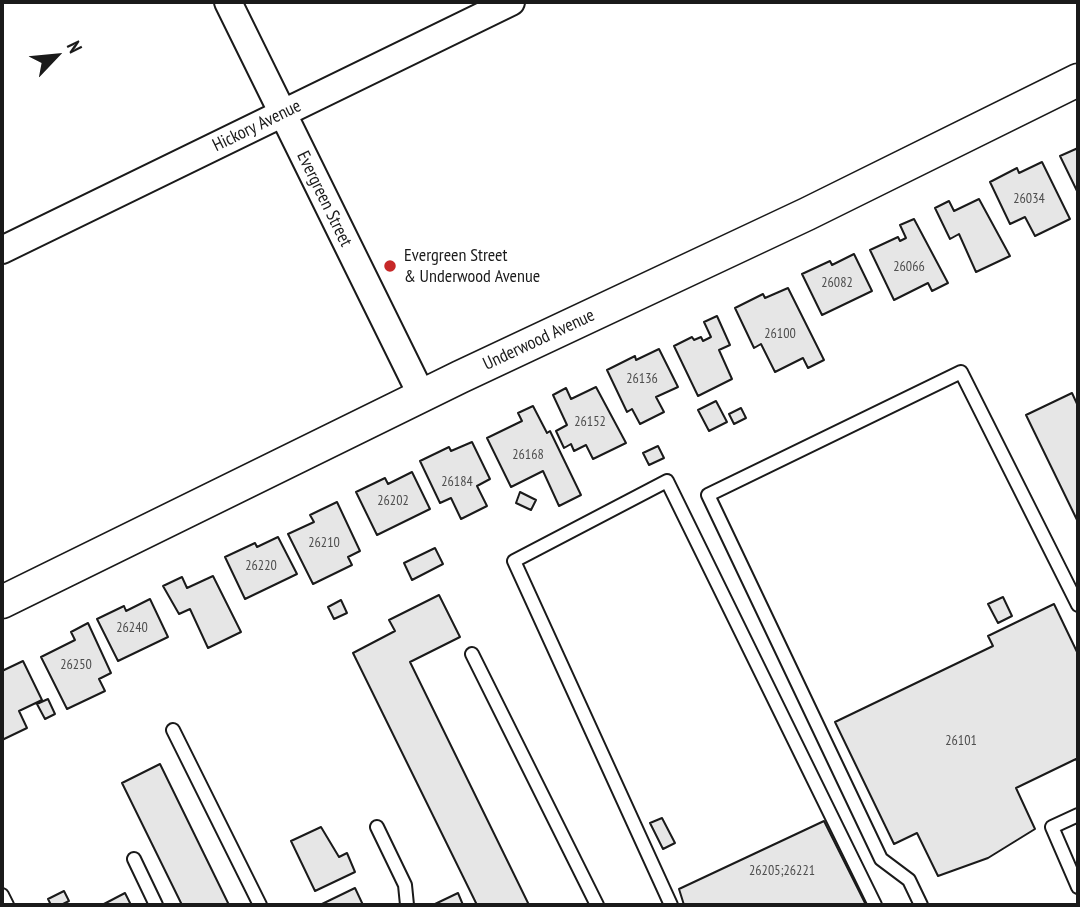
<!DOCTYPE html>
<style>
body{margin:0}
#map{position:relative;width:1080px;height:907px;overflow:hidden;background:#fff;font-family:"PT Sans Narrow",sans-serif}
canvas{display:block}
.frame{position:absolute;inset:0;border:4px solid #1a1a1a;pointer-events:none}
.north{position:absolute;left:21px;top:21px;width:70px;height:70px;-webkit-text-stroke:5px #fff;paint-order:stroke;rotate:64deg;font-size:19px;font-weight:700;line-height:28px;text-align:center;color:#1a1a1a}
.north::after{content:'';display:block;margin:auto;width:24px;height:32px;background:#1a1a1a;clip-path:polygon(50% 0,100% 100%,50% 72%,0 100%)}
</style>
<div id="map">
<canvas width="1080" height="907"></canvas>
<div class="frame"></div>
<div class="north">N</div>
</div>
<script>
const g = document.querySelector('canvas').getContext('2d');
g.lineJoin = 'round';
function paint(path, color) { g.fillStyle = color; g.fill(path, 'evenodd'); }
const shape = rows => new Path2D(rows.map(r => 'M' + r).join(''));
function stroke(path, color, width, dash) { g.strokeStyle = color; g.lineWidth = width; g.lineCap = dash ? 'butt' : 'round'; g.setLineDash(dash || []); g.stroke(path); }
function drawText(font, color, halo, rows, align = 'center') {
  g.font = font + ' "PT Sans Narrow",sans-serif'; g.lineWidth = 5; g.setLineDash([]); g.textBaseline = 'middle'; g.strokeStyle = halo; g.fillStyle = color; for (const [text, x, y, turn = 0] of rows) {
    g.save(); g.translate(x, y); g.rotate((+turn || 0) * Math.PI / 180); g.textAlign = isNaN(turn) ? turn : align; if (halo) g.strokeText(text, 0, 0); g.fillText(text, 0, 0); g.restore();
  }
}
const building = shape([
 [1078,148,1078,193,1060,156,1078,148],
 [1042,162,1070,219,1035,236,1025,217,1010,224,990,182,1017,168,1019,173,1042,162],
 [979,199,1010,256,976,272,959,234,950,239,935,208,949,201,954,211,979,199],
 [914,219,948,283,932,291,928,283,894,300,870,250,898,237,900,241,906,238,900,225,914,219],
 [854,254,872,291,822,315,802,274,830,261,832,265,854,254],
 [788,288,824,360,808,368,803,358,775,372,761,344,754,348,735,308,763,294,765,298,788,288],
 [717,316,730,345,719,350,732,379,698,396,674,346,692,337,694,340,701,337,703,341,711,337,704,322,717,316],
 [659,349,678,387,656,397,664,412,640,424,632,409,627,412,607,370,635,356,636,360,659,349],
 [596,387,626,443,593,459,586,445,574,451,571,444,564,448,556,431,567,425,553,395,566,388,571,399,596,387],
 [1072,393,1078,406,1078,522,1026,415,1072,393],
 [716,401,727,422,709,431,698,410,716,401],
 [533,406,547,433,550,431,581,495,559,506,543,471,511,487,487,438,522,421,518,413,533,406],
 [741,408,746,418,734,424,729,414,741,408],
 [472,442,490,479,477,486,487,506,461,519,451,498,440,503,420,461,449,447,451,451,472,442],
 [658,446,664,458,649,465,643,453,658,446],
 [412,472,430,509,377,535,356,492,385,478,388,484,412,472],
 [520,492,536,500,531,510,516,503,520,492],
 [337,502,360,551,348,557,352,565,313,584,288,534,314,522,310,515,337,502],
 [278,537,297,574,245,599,225,557,255,543,257,547,278,537],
 [435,548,443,564,412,580,404,563,435,548],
 [213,576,241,632,208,648,190,609,179,614,163,586,182,577,187,588,213,576],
 [439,595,460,637,410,662,529,905,477,905,353,653,395,631,389,620,439,595],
 [1003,597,1012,616,998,623,988,604,1003,597],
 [150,599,168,637,118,661,97,619,124,606,126,611,150,599],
 [341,600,347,613,334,619,328,607,341,600],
 [1054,604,1078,654,1078,764,1076,759,1016,788,1035,829,988,858,938,876,917,833,894,844,835,722,993,646,988,636,1054,604],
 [88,623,111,673,99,679,105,691,67,709,41,657,75,640,71,632,88,623],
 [23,661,42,700,19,711,27,728,2,740,2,671,23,661],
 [48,699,55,714,45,719,37,704,48,699],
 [160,764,229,905,182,905,122,783,160,764],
 [662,818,675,843,663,849,650,823,662,818],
 [824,821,866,905,684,905,679,889,824,821],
 [321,827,339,857,347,853,355,872,315,891,291,841,321,827],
 [355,888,363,905,322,905,322,904,355,888],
 [64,891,69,901,61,905,51,905,48,899,64,891],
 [125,893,131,905,102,905,125,893],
 [458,893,463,905,436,905,435,904,458,893]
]);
paint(building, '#e6e6e6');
stroke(building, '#1a1a1a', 2);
const service = shape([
 [472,654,597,905],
 [173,730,260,905],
 [1078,815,1052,827,1078,887],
 [377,827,405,885,407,905],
 [134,859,156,905],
 [2,895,7,905],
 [671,905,514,561,667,481,875,905],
 [921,905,909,880,881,859,708,495,961,372,1078,605]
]);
const minor = shape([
 [228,2,422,396],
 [2,250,511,2]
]);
const tertiary = shape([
 [2,602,460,377,807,214,1078,80]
]);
stroke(service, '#1a1a1a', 16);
stroke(minor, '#1a1a1a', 30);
stroke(tertiary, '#1a1a1a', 35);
stroke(service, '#fff', 12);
stroke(minor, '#fff', 26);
stroke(tertiary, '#fff', 32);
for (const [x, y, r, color] of [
 [390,266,7,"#c62828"]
]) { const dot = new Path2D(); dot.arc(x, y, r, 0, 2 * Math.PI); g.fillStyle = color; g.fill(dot); stroke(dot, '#fff', 2.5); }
drawText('14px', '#4d4d4d', null, [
 ["26034",1029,199],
 ["26066",909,267],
 ["26082",837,283],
 ["26100",780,334],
 ["26136",642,379],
 ["26152",590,422],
 ["26168",528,455],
 ["26184",457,482],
 ["26202",393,501],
 ["26210",324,543],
 ["26220",261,566],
 ["26240",132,628],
 ["26250",76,665],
 ["26101",961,741],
 ["26205;26221",782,871]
]);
drawText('18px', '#1a1a1a', '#fff', [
 ["Hickory Avenue",257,126,-26],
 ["Evergreen Street",324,199,64],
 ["Underwood Avenue",539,340,-25]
]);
drawText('18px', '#1a1a1a', '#fff', [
 ["Evergreen Street",404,256],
 ["& Underwood Avenue",404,277]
], 'left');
</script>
